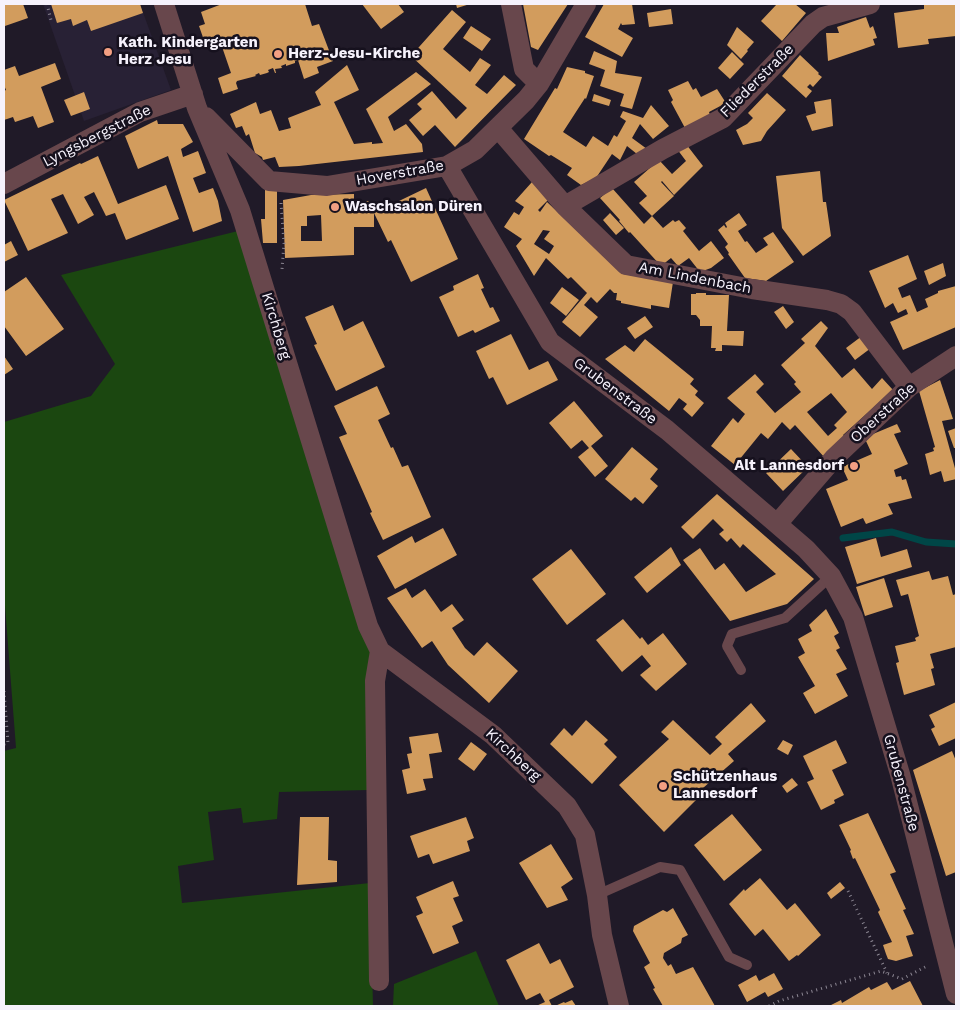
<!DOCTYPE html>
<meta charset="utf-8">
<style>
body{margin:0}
#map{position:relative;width:960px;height:1010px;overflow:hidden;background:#201a28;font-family:"Work Sans",sans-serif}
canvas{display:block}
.frame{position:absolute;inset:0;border:5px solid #f6f2fc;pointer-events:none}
</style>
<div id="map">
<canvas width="960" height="1010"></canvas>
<div class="frame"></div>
</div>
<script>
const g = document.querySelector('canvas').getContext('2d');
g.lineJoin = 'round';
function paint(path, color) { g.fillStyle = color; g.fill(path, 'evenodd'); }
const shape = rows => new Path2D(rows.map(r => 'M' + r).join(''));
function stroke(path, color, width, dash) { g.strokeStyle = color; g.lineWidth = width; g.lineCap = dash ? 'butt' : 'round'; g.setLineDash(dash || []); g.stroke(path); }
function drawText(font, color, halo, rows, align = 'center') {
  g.font = font + ' "Work Sans",sans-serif'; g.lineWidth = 5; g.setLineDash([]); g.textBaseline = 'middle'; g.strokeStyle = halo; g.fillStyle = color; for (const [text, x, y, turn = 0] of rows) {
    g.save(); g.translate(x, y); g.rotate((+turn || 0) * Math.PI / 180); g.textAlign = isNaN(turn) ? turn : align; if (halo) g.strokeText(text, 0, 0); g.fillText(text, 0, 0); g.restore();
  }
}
paint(shape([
 [43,4,140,4,171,90,84,121]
]), '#282135');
paint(shape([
 [238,231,374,651,369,790,279,792,277,819,243,823,241,808,208,812,214,860,178,866,182,903,370,883,373,1006,4,1006,4,751,16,748,4,593,4,422,91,396,115,364,61,275],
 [476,951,499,1006,393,1006,394,984]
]), '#1b4710');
stroke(shape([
 [843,538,892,532,926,542,956,544]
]), '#004647', 7);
paint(shape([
 [4,4,23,4,28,18,5,26],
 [51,4,140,4,143,13,91,31,87,20,73,26,71,19,57,23],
 [222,4,305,4,312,26,319,24,333,61,317,67,319,73,304,79,298,60,295,61,295,63,286,66,286,64,281,66,282,68,275,69,276,73,275,73,273,68,268,70,269,72,267,73,260,75,259,73,255,75,256,76,237,81,236,83,238,89,223,94,218,78,231,73,220,41,206,46,199,26,205,24,201,12],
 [362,4,398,4,404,12,381,29],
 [456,4,470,4,457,8],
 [523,4,568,4,538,50,531,47],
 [604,4,632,4,635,24,622,25,621,23,618,29,633,38,622,57,585,37],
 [777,4,795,4,806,13,782,41,761,21],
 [924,4,955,4,956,36,928,39,929,44,898,48,894,13,924,9],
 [671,9,673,24,649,27,647,13],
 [452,10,466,22,443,49,470,72,480,58,491,65,475,85,487,94,504,75,516,85,455,147,435,125,423,136,409,120,422,109,417,104,432,91,456,119,467,108,411,56],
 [866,17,870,28,873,26,877,38,873,39,875,45,828,61,826,33,839,33,837,27],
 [471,26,491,39,482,51,463,38],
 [737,27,754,42,747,50,748,51,741,59,727,45],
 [594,51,617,61,615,73,642,77,632,109,620,106,624,94,600,86,605,70,589,64],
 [732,52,744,64,730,79,718,68],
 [800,55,819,73,818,74,822,77,813,87,810,84,807,87,812,91,806,98,782,76],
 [55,63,61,79,41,87,54,122,38,128,33,116,15,122,13,117,4,120,4,91,6,90,4,85,4,70,15,66,19,76],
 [347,65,359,90,334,102,354,144,372,142,372,144,383,143,366,109,416,72,431,84,388,117,394,131,406,124,422,144,423,152,299,166,279,167,275,157,263,160,262,157,255,153,249,134,246,136,242,126,236,128,230,114,256,102,260,114,271,110,279,131,291,128,288,118,321,105,315,92],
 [567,67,585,71,585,73,594,76,586,99,585,98,563,132,586,147,593,136,608,146,614,135,617,137,626,121,620,117,623,111,643,118,651,105,669,126,653,139,640,124,632,138,647,149,637,154,627,146,620,160,612,154,596,178,581,185,567,175,572,168,551,155,549,156,524,139,555,88,557,89],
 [688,81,693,90,696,88,701,97,717,89,726,103,709,112,710,115,685,128,671,102,673,100,668,90],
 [84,92,90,109,71,116,64,100],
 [767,93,786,110,767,131,761,141,743,145,736,130,747,124,753,118,748,113],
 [594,94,611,100,609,106,592,101],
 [831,99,833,126,812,131,806,116,816,113,814,102],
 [157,120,158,124,183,124,193,142,181,149,183,157,198,151,206,173,193,178,199,193,213,188,218,201,222,221,193,232,168,156,138,169,125,136],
 [686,144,703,166,674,195,662,181,661,182,674,196,652,216,639,203,647,196,634,182,659,160,672,174,686,161,677,149],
 [98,156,118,204,166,185,179,219,126,240,115,213,106,216,94,192,84,197,94,215,78,224,63,194,51,199,68,233,28,251,4,200,80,163,81,164],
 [820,171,823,202,826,202,831,236,803,256,782,228,776,176],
 [532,182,549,199,538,210,540,212,547,202,623,274,673,282,669,308,651,305,651,309,621,303,621,301,616,300,617,293,614,293,610,289,597,303,591,297,584,305,598,317,580,337,562,322,587,293,571,277,568,279,546,258,534,276,516,246,522,239,504,227,514,212,519,215,524,207,515,201],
 [543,230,550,231,544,239,554,246,549,254,534,244],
 [265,188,277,188,277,243,263,243,261,219,265,219],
 [426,188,458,259,411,282,391,240,388,242,374,213,374,227,354,227,354,255,285,258,283,200,311,195,354,194,354,201,375,201,374,213],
 [321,215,322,241,301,241,301,226,307,226,307,216],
 [612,188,644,224,652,216,663,228,673,220,675,222,679,220,686,228,683,231,699,251,711,241,724,258,711,268,700,272,689,258,678,266,671,258,661,266,630,232,629,233,619,221,620,220,600,198],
 [610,213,624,228,616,235,603,220],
 [739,213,747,225,738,231,745,242,747,241,756,253,768,245,763,238,773,232,794,262,766,281,745,278,728,254,729,253,725,247,728,244,718,230,724,225,726,228,727,227,725,223],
 [11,241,18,255,4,262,4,245],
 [908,255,917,279,898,288,902,298,910,295,917,312,928,307,925,299,938,293,938,291,956,286,956,327,903,350,890,322,908,314,906,309,898,313,893,303,885,308,869,271],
 [943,263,946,276,929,285,924,271],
 [478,274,484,288,481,289,490,308,493,307,500,321,475,333,473,330,458,337,439,297,454,290,453,286],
 [26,277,64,329,26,356,4,326,4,292],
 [562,287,579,300,566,316,550,303],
 [696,293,706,293,706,295,729,295,727,331,744,331,743,346,722,345,722,351,715,351,716,348,711,348,712,326,700,326,700,320,696,315,691,315,691,294,696,294],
 [333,305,344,331,363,321,385,367,336,391,314,345,317,344,305,317],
 [783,306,794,322,786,329,774,312],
 [645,316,653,327,635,339,627,328],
 [821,321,828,328,815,346,842,378,854,368,872,389,882,378,893,390,843,435,846,439,825,458,795,425,790,430,782,422,768,439,761,433,735,465,711,446,733,418,738,423,745,414,727,398,755,374,764,384,756,392,775,413,801,392,794,384,796,382,781,365,805,343,801,339],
 [831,393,847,412,834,425,837,428,828,436,807,412],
 [511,334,529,370,548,361,558,380,507,405,493,377,489,379,476,351],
 [862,336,871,348,855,360,846,348],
 [645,339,694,379,690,384,698,391,695,395,704,403,692,417,683,409,687,404,679,398,669,411,605,359,625,345,634,352],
 [4,356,13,369,4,375],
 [940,380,953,419,942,421,956,472,956,479,944,482,941,471,930,475,925,454,934,451,933,448,935,447,919,391],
 [377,386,390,414,378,420,391,448,393,447,402,467,408,465,431,517,383,540,370,513,372,512,339,437,347,434,334,406],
 [574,401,603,436,591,446,608,466,595,477,578,457,589,448,582,440,571,449,549,423],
 [897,424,901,432,894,434,908,464,894,470,896,477,901,476,902,480,906,479,912,498,888,504,893,514,866,524,863,518,841,527,826,489,848,480,842,467,872,454,866,441,873,434],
 [956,428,956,448,954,448,948,431],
 [632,447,658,469,650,479,658,486,643,504,635,497,631,501,605,479],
 [791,449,808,467,783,491,766,473],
 [717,494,814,579,787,604,730,621,683,560,700,548,715,570,724,563,746,592,776,574,743,544,740,548,731,538,727,542,719,534,724,530,713,519,693,539,681,527],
 [443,528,457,555,395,589,377,556,412,536,415,543],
 [876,538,881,557,907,549,912,567,857,584,845,547],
 [671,547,681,565,647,593,634,577],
 [571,549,606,594,567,625,532,579],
 [929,571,932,580,948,576,953,595,956,594,956,647,930,654,934,668,931,669,935,685,904,695,896,663,899,662,895,646,916,641,915,638,919,636,908,594,901,596,896,580],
 [884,578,893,607,865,616,856,587],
 [406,588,412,598,425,589,441,612,452,604,464,620,452,628,465,648,474,656,487,642,518,671,489,703,448,665,432,641,422,648,387,598],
 [826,609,839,633,834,636,840,648,836,650,847,669,836,674,848,696,815,714,803,693,815,686,798,657,805,653,798,639,812,631,809,625],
 [623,619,640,639,642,637,648,645,663,633,687,664,656,691,640,675,651,666,642,655,622,672,596,640],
 [956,702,956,738,939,746,931,729,935,727,929,715],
 [751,703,766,721,728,754,734,761,703,788,706,790,664,832,619,785,669,739,661,732,673,720,710,755,722,744,715,737],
 [586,720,608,740,604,744,617,757,592,784,550,744,564,728,572,736],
 [438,733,442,752,429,754,433,778,423,779,426,790,407,794,402,770,410,768,407,754,412,753,409,737],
 [783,740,793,745,788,755,777,749],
 [836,740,847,763,832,770,844,795,834,800,835,803,821,810,807,782,814,779,803,756],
 [471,742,487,754,474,771,458,759],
 [952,751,956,761,956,872,946,876,913,770],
 [792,778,798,785,787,793,782,786],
 [868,813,896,872,890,874,906,909,903,910,914,934,906,936,913,956,896,961,888,959,886,954,883,945,892,942,878,912,880,910,855,858,853,859,850,851,851,850,839,825],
 [732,814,762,850,724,881,694,845],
 [300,817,329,817,328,860,337,861,337,882,297,885],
 [466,817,474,838,467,841,470,851,433,864,429,854,418,858,410,836],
 [551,844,573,879,561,887,568,900,547,908,519,863],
 [760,878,787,910,795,903,821,935,798,956,797,955,789,961,763,929,755,936,729,904,744,889,745,891],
 [453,881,459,896,453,898,463,921,452,926,459,943,433,954,416,916,423,913,416,897],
 [840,882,845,888,831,899,827,893],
 [673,908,688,935,682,938,681,943,664,953,663,958,668,966,671,964,676,974,693,967,715,1006,663,1006,653,989,655,988,644,967,650,963,633,931,634,926,663,910,667,912],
 [539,943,550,964,560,959,574,987,549,1000,552,1006,536,1006,545,1002,540,993,526,1000,506,960],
 [774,973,783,989,768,997,765,992,747,1002,738,985,756,975,759,981],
 [910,981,923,1006,829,1006,841,1000,842,1003,869,987,871,990,887,982,892,990],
 [572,1000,576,1006,555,1006,564,1002,565,1003]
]), '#d29c5d');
stroke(shape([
 [47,4,51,20],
 [281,203,284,243,282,269],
 [4,691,8,743,4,744],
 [848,891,887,973],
 [769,1006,779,1001,881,971,902,979,927,966]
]), '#8c8793', 3, [1, 4]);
stroke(shape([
 [741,670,727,646,732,634,785,618,831,576],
 [597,895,660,867,680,870,729,957,747,965]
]), '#68474c', 10);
stroke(shape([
 [164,4,197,108,240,210,368,626,380,651,375,681,379,981],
 [511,4,524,69,539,84],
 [206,117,269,181,327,186,447,166,475,150,526,100,539,84,586,4],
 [498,128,565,206,626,265,752,289,827,300,841,304,852,312,909,387],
 [447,166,550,342,667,430,777,524,806,549,831,576,853,617,900,774,956,994],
 [4,184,140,112,193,94],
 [565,206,663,149,723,118,813,24,823,17,870,4],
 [777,524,834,458,909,387,956,356],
 [380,651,493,735,567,806,585,835,597,895,602,935,619,1006]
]), '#68474c', 20);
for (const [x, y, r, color] of [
 [108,52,5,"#f39f82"],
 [278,54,5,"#f39f82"],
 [335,207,5,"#f39f82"],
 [854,466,5,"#f39f82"],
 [663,786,5,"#f39f82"]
]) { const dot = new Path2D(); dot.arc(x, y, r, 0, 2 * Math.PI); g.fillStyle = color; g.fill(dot); stroke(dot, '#16111e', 2); }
drawText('bold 15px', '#f6f2fc', '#16111e', [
 ["Kath. Kindergarten",118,43],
 ["Herz Jesu",118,60],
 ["Herz-Jesu-Kirche",288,54],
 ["Waschsalon Düren",345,207],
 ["Alt Lannesdorf",844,466,"right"],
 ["Schützenhaus",673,777],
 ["Lannesdorf",673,794]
], 'left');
drawText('15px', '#f6f2fc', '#16111e', [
 ["Fliederstraße",757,81,-45],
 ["Lyngsbergstraße",97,136,-27],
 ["Hoverstraße",400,173,-10],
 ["Am Lindenbach",695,278,11],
 ["Kirchberg",276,326,73],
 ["Grubenstraße",615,391,37],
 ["Oberstraße",883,413,-42],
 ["Kirchberg",513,755,43],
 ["Grubenstraße",901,783,75]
]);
</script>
